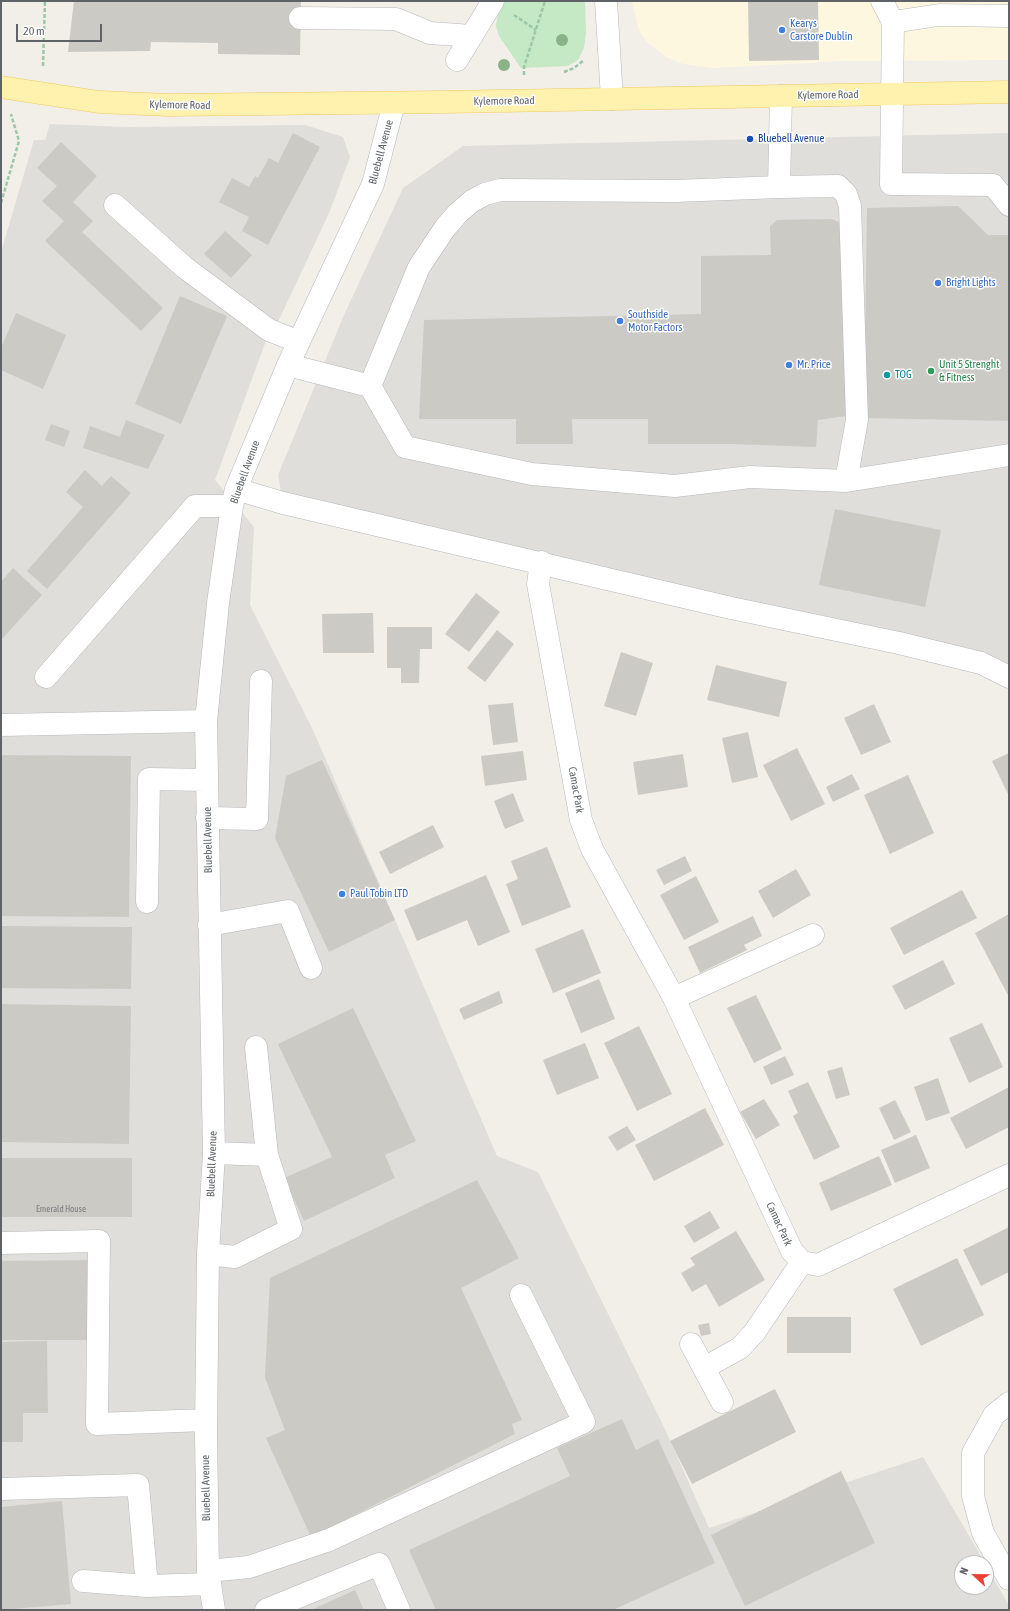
<!DOCTYPE html>
<style>
body{margin:0}
#map{position:relative;width:1010px;height:1611px;overflow:hidden;background:#f1efe8;font-family:"Asap Condensed",sans-serif}
canvas{display:block}
.frame{position:absolute;inset:0;border:2px solid #5f6368;pointer-events:none}
.north{position:absolute;left:954px;top:1555px;width:40px;height:40px;box-sizing:border-box;background:#fff;border:1px solid #bfc1c3;border-radius:50%;rotate:292deg;font-size:11px;font-weight:700;line-height:16px;text-align:center;color:#5f6368}
.north::after{content:'';display:block;margin:auto;width:14px;height:18px;background:#ea4335;clip-path:polygon(50% 0,100% 100%,50% 72%,0 100%)}
.scale{position:absolute;left:16px;top:24px;width:86px;height:18px;box-sizing:border-box;border:2px solid #5f6368;border-top:0;padding-left:5px;font-size:12px;line-height:14px;white-space:nowrap;color:#5f6368;-webkit-text-stroke:3px #fff;paint-order:stroke}
</style>
<div id="map">
<canvas width="1010" height="1611"></canvas>
<div class="frame"></div>
<div class="north">N</div>
<div class="scale">20 m</div>
</div>
<script>
const g = document.querySelector('canvas').getContext('2d');
g.lineJoin = 'round';
function paint(path, color) { g.fillStyle = color; g.fill(path, 'evenodd'); }
const shape = rows => new Path2D(rows.map(r => 'M' + r).join(''));
function stroke(path, color, width, dash) { g.strokeStyle = color; g.lineWidth = width; g.lineCap = dash ? 'butt' : 'round'; g.setLineDash(dash || []); g.stroke(path); }
function drawText(font, color, halo, rows, align = 'center') {
  g.font = font + ' "Asap Condensed",sans-serif'; g.lineWidth = 3; g.setLineDash([]); g.textBaseline = 'middle'; g.strokeStyle = halo; g.fillStyle = color; for (const [text, x, y, turn = 0] of rows) {
    g.save(); g.translate(x, y); g.rotate((+turn || 0) * Math.PI / 180); g.textAlign = isNaN(turn) ? turn : align; if (halo) g.strokeText(text, 0, 0); g.fillText(text, 0, 0); g.restore();
  }
}
paint(shape([
 [632,1,1009,1,1009,60,843,61,714,68,683,64,666,57,647,42,638,28]
]), '#fef7e0');
paint(shape([
 [50,124,128,127,305,125,343,137,350,157,330,211,279,320,267,338,215,480,254,527,250,605,313,730,497,1156,538,1172,664,1427,709,1528,923,1457,985,1563,962,1563,962,1587,986,1587,986,1566,1009,1605,1009,1610,1,1610,1,252,34,140,45,140],
 [1009,133,1009,677,283,503,278,475,344,315,403,188,463,146]
]), '#e0deda');
paint(shape([
 [505,1,585,1,586,33,584,48,578,60,568,66,521,68,499,36,496,26,498,13]
]), '#c5e8c5');
paint(shape([
 [74,1,301,1,300,55,218,54,218,43,151,42,150,51,68,52],
 [748,1,818,1,819,60,749,61],
 [293,133,320,147,268,245,242,231,249,217,219,202,232,178,249,187,255,176,258,178,269,158,278,163],
 [61,142,97,176,73,202,93,221,82,232,163,308,141,331,45,241,64,221,42,201,57,186,37,168],
 [958,206,988,235,1009,235,1009,421,864,418,867,208],
 [832,219,843,224,846,416,818,420,816,447,733,444,648,444,648,419,572,419,573,444,516,444,516,419,419,419,424,320,701,314,701,256,771,255,770,226,777,220],
 [225,231,252,255,231,278,204,254],
 [180,296,227,316,181,424,135,404],
 [16,313,66,335,43,389,1,370,1,348],
 [126,420,165,435,148,469,83,448,90,426,120,437],
 [51,424,70,431,64,447,45,440],
 [85,470,102,486,111,476,131,493,47,589,27,571,83,507,66,492],
 [835,509,941,530,925,607,819,585],
 [13,568,42,595,1,640,1,582],
 [476,593,500,612,469,652,445,634],
 [373,613,374,653,323,653,322,614],
 [387,627,432,627,432,649,420,649,419,683,401,683,401,668,387,668],
 [497,630,514,644,485,682,467,668],
 [621,652,653,663,636,716,604,706],
 [716,665,787,682,779,717,707,700],
 [513,703,518,742,493,745,488,705],
 [874,704,891,742,861,755,844,718],
 [748,732,758,777,732,783,722,738],
 [797,748,825,804,791,821,763,765],
 [523,751,527,780,485,786,481,756],
 [1009,753,1009,796,992,761],
 [683,754,688,787,638,795,633,762],
 [1,755,131,756,129,917,1,916],
 [322,760,395,920,329,952,275,838,286,776],
 [852,774,860,789,833,802,826,787],
 [908,775,934,833,890,854,864,795],
 [513,793,524,821,505,829,494,801],
 [433,825,444,847,390,874,379,852],
 [547,847,571,907,522,926,506,884,518,879,511,861],
 [685,856,692,871,664,885,656,870],
 [796,869,811,895,773,918,758,891],
 [486,875,510,932,478,946,467,920,417,941,404,910],
 [696,876,719,922,684,940,660,895],
 [962,890,977,918,904,955,890,928],
 [1009,914,1009,997,975,933],
 [753,916,762,936,744,945,747,950,700,973,688,947],
 [1,926,132,927,131,989,1,988],
 [583,929,601,973,553,993,535,949],
 [943,960,955,984,905,1010,892,986],
 [599,979,615,1019,581,1033,565,993],
 [499,991,503,1003,464,1020,459,1009],
 [756,995,782,1049,754,1063,727,1008],
 [1,1004,131,1006,129,1144,1,1142],
 [353,1008,416,1141,385,1155,395,1178,304,1221,284,1178,332,1157,278,1044],
 [982,1023,1003,1067,969,1083,949,1038],
 [639,1026,672,1094,637,1111,604,1043],
 [585,1043,599,1078,557,1095,543,1060],
 [785,1056,794,1075,771,1085,763,1067],
 [842,1067,850,1095,836,1099,827,1071],
 [938,1078,950,1113,926,1121,914,1087],
 [808,1082,840,1147,814,1160,793,1116,798,1113,788,1091],
 [1009,1087,1009,1127,966,1149,950,1118],
 [764,1099,780,1125,756,1139,740,1112],
 [895,1100,911,1132,894,1140,879,1108],
 [705,1108,724,1145,654,1181,635,1145],
 [627,1126,636,1140,617,1151,608,1137],
 [916,1135,930,1168,895,1183,881,1150],
 [879,1156,892,1185,831,1211,819,1183],
 [1,1158,132,1158,132,1217,1,1217],
 [477,1180,519,1258,461,1288,522,1420,512,1424,515,1434,311,1537,266,1438,285,1430,265,1378,270,1278],
 [710,1211,720,1228,694,1243,684,1226],
 [1009,1227,1009,1272,981,1286,963,1250],
 [736,1231,765,1280,719,1307,706,1284,692,1292,681,1273,695,1265,690,1258],
 [957,1258,984,1315,921,1346,893,1289],
 [93,1260,94,1340,1,1340,1,1261],
 [787,1317,851,1317,851,1353,787,1353],
 [709,1323,711,1334,701,1336,698,1325],
 [47,1341,48,1413,23,1413,23,1442,1,1442,1,1342],
 [775,1389,796,1432,692,1484,670,1441],
 [622,1419,636,1450,658,1439,715,1563,613,1610,436,1610,409,1550,570,1476,557,1448],
 [841,1471,875,1543,745,1606,711,1535],
 [62,1501,71,1604,1,1610,1,1507],
 [355,1590,364,1610,311,1610]
]), '#cccac5');
const minor = shape([
 [606,1,612,99],
 [882,1,893,22,891,184,993,185,1009,205],
 [300,18,396,19,430,33,472,36],
 [893,22,939,15,1009,16],
 [457,60,493,1],
 [779,187,838,186,846,194,850,206,857,420,846,481],
 [115,205,184,267,269,330,299,342],
 [288,365,370,386,405,447,532,474,675,486,750,477,846,481,1009,455],
 [370,386,419,267,445,228,458,213,472,201,485,194,500,190,676,191,779,187,781,96],
 [236,489,283,503,731,608,899,643,981,663,1009,677],
 [541,562,538,584,581,820,592,849,674,998,792,1251,802,1262,818,1265,1009,1175],
 [46,677,195,506,232,506],
 [1,725,206,721],
 [207,818,257,819,261,681],
 [147,902,149,779,207,780],
 [209,925,288,911,311,968],
 [674,998,813,935],
 [256,1047,267,1155],
 [1,1243,99,1241,97,1424,206,1420],
 [208,1254,235,1257,291,1229,267,1155,214,1153],
 [691,1344,722,1402],
 [704,1368,740,1348,754,1333,802,1262],
 [1009,1403,994,1415,973,1453,973,1496,983,1533,1009,1579],
 [1,1489,138,1485,147,1586],
 [208,1571,249,1567,329,1540,584,1422,521,1295],
 [83,1581,147,1586,210,1584],
 [214,1610,208,1571,206,1434,208,1254,214,1153,206,721,218,603,232,506,236,489,288,365,373,184,394,103],
 [266,1610,379,1564,399,1610]
]);
const major = shape([
 [1,87,99,102,169,105,443,102,1009,92]
]);
stroke(minor, '#b5b8bc', 23);
stroke(major, '#f2c960', 23);
stroke(shape([
 [514,15,536,30],
 [43,66,45,1],
 [564,72,574,68,584,60],
 [524,75,524,67,545,1],
 [1,203,19,141,11,114]
]), '#9cc7a9', 2.5, [4, 2]);
stroke(minor, '#fff', 22);
stroke(major, '#fff2af', 22);
g.fillStyle = '#89b387';
for (const [x, y] of [
 [562,40],
 [504,65]
]) { g.beginPath(); g.arc(x, y, 6, 0, 2 * Math.PI); g.fill(); }
for (const [x, y, r, color] of [
 [782,30,4,"#3f7fe0"],
 [750,139,4,"#1a4fb4"],
 [938,283,4,"#3f7fe0"],
 [620,321,4,"#3f7fe0"],
 [789,365,4,"#3f7fe0"],
 [931,371,4,"#2e9e5b"],
 [887,375,4,"#0f9aa8"],
 [342,894,4,"#3f7fe0"]
]) { const dot = new Path2D(); dot.arc(x, y, r, 0, 2 * Math.PI); g.fillStyle = color; g.fill(dot); stroke(dot, '#fff', 1.5); }
drawText('9px', '#7a7d7f', null, [
 ["Emerald House",61,1209]
]);
drawText('11px', '#366cbe', '#fff', [
 ["Kearys",790,24],
 ["Carstore Dublin",790,37],
 ["Bright Lights",946,283],
 ["Southside",628,315],
 ["Motor Factors",628,328],
 ["Mr. Price",797,365],
 ["Paul Tobin LTD",350,894]
], 'left');
drawText('11px', '#5f6368', '#fff', [
 ["Kylemore Road",828,95,-1],
 ["Kylemore Road",504,101,-1],
 ["Kylemore Road",180,105,1],
 ["Bluebell Avenue",381,152,-75],
 ["Bluebell Avenue",245,472,-70],
 ["Camac Park",576,790,80],
 ["Bluebell Avenue",208,840,-91],
 ["Bluebell Avenue",212,1164,-88],
 ["Camac Park",779,1224,65],
 ["Bluebell Avenue",206,1488,-91]
]);
drawText('11px', '#164399', '#fff', [
 ["Bluebell Avenue",758,139]
], 'left');
drawText('11px', '#27864d', '#fff', [
 ["Unit 5 Strenght",939,365],
 ["& Fitness",939,378]
], 'left');
drawText('11px', '#0d838f', '#fff', [
 ["TOG",895,375]
], 'left');
</script>
